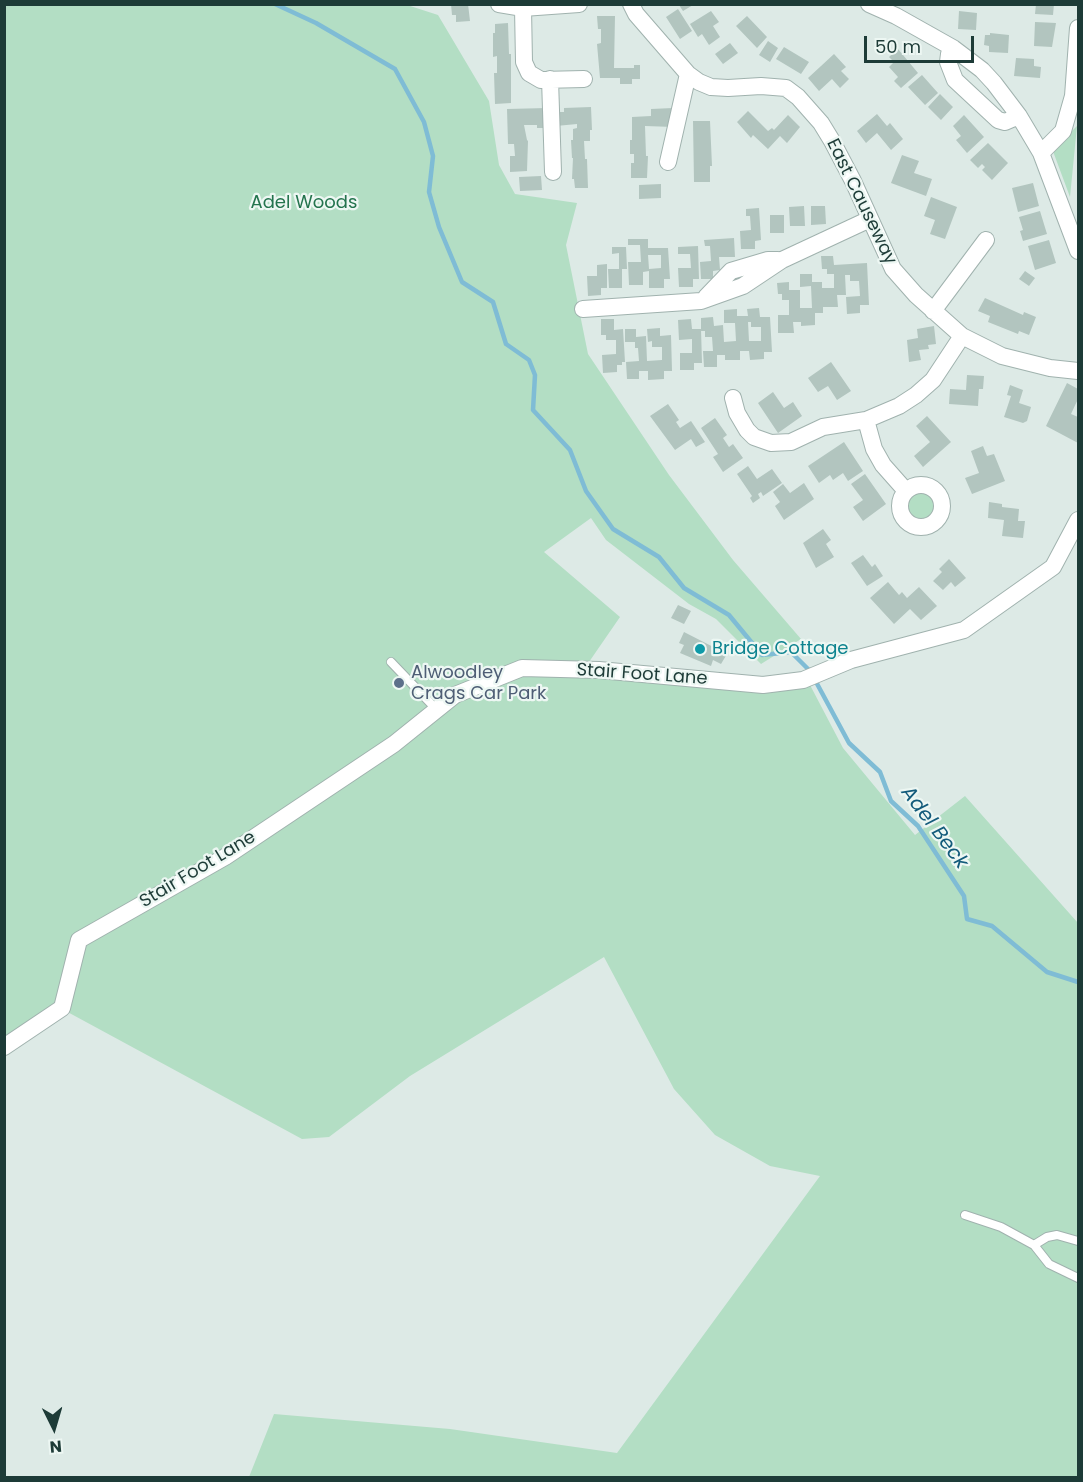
<!DOCTYPE html>
<style>
body{margin:0}
#map{position:relative;width:1083px;height:1482px;overflow:hidden;background:#ddeae6;font-family:Poppins,sans-serif}
canvas{display:block}
.frame{position:absolute;inset:0;border:6px solid #1d3b37;pointer-events:none}
.north{position:absolute;left:24px;top:1398px;width:60px;height:60px;-webkit-text-stroke:4px #edf7f3;paint-order:stroke;rotate:175deg;font-size:16px;font-weight:700;line-height:24px;text-align:center;color:#1d3b37}
.north::after{content:'';display:block;margin:auto;width:21px;height:27px;background:#1d3b37;clip-path:polygon(50% 0,100% 100%,50% 72%,0 100%)}
.scale{position:absolute;left:864px;top:36px;width:110px;height:27px;box-sizing:border-box;border:3px solid #1d3b37;border-top:0;padding-left:8px;font-size:18px;line-height:21px;white-space:nowrap;color:#1d3b37;-webkit-text-stroke:4px #edf7f3;paint-order:stroke}
</style>
<div id="map">
<canvas width="1083" height="1482"></canvas>
<div class="frame"></div>
<div class="north">N</div>
<div class="scale">50 m</div>
</div>
<script>
const g = document.querySelector('canvas').getContext('2d');
g.lineJoin = 'round';
function paint(path, color) { g.fillStyle = color; g.fill(path, 'evenodd'); }
const shape = rows => new Path2D(rows.map(r => 'M' + r).join(''));
function stroke(path, color, width, dash) { g.strokeStyle = color; g.lineWidth = width; g.lineCap = dash ? 'butt' : 'round'; g.setLineDash(dash || []); g.stroke(path); }
function drawText(font, color, halo, rows, align = 'center') {
  g.font = font + ' Poppins,sans-serif'; g.lineWidth = 4.5; g.setLineDash([]); g.textBaseline = 'middle'; g.strokeStyle = halo; g.fillStyle = color; for (const [text, x, y, turn = 0] of rows) {
    g.save(); g.translate(x, y); g.rotate((+turn || 0) * Math.PI / 180); g.textAlign = isNaN(turn) ? turn : align; if (halo) g.strokeText(text, 0, 0); g.fillText(text, 0, 0); g.restore();
  }
}
paint(shape([
 [404,4,438,15,489,101,499,165,515,194,577,203,566,245,588,354,669,475,733,560,801,639,761,664,716,619,689,604,606,540,591,518,544,552,620,617,580,675,810,685,843,748,915,835,965,796,1078,923,1078,1477,249,1477,274,1414,450,1429,617,1453,820,1176,770,1166,715,1135,674,1089,604,957,410,1076,329,1137,302,1139,62,1009,5,1047,5,5],
 [1077,126,1070,197,1054,154,1054,149],
 '907 506a14 14 0 1 1 28 0a14 14 0 1 1-28 0Z'
]), '#b3dec4');
stroke(shape([
 [275,4,316,23,395,69,424,122,433,156,429,192,439,227,462,282,493,302,506,344,529,360,535,375,533,410,570,450,586,491,613,529,659,557,684,588,729,615,762,655,791,652,811,672],
 [815,680,849,743,880,772,891,801,918,826,964,896,967,919,992,926,1047,972,1078,982]
]), '#7fbcd5', 4.5);
paint(shape([
 [451,4,468,4,470,21,456,22,456,15,452,15],
 [1036,4,1054,4,1053,15,1035,14],
 [679,5,693,5,683,11],
 [678,9,692,31,680,39,666,17],
 [711,11,719,22,713,26,720,37,709,45,702,34,698,37,690,24],
 [959,11,977,13,976,30,958,29],
 [597,16,615,16,614,68,634,68,634,65,640,65,640,79,632,79,632,84,620,84,620,78,600,78,597,44,601,43,601,29,598,29],
 [747,16,767,37,757,48,736,26],
 [1035,22,1056,23,1052,47,1034,46],
 [508,23,509,54,511,54,511,103,495,104,494,73,497,73,497,56,493,57,493,33,495,33,495,24],
 [990,33,1009,35,1008,53,989,52,989,46,984,45,985,35,990,35],
 [768,41,778,48,770,62,759,55],
 [730,43,738,53,723,64,715,54],
 [784,47,809,62,801,74,776,59],
 [898,49,918,73,901,88,894,81,898,77,889,67,894,62,889,57],
 [834,54,846,67,841,71,849,79,840,88,832,79,819,91,808,78],
 [1016,58,1034,59,1034,66,1041,67,1040,78,1014,76],
 [922,75,938,93,925,105,908,87],
 [940,94,953,107,941,120,928,107],
 [591,107,592,130,590,130,590,141,584,141,585,159,587,159,588,188,575,188,574,179,572,179,573,158,572,158,571,140,573,140,573,129,577,128,577,124,556,126,556,112,564,112,564,108],
 [547,108,547,128,537,128,537,125,524,125,527,140,528,141,527,171,510,172,510,156,515,156,514,144,508,144,507,109],
 [673,108,674,127,645,126,646,156,648,156,647,178,631,178,631,163,634,163,634,154,630,154,630,140,632,140,632,117,651,116,651,109],
 [748,111,768,131,772,128,774,130,788,115,800,127,787,143,780,136,768,149,753,135,751,138,737,122],
 [877,114,887,126,890,123,903,139,891,150,877,133,866,143,857,131],
 [964,115,984,137,967,153,956,140,961,136,953,126],
 [693,121,710,121,712,166,710,166,710,182,694,182],
 [988,143,1008,163,992,180,982,170,985,167,982,164,978,168,970,160],
 [902,155,919,161,914,173,932,179,926,196,891,183],
 [541,176,542,190,520,191,519,177],
 [1033,183,1039,206,1018,212,1012,188],
 [661,184,661,198,639,199,639,185],
 [931,197,957,207,945,239,930,234,935,220,924,216],
 [804,206,805,226,790,226,789,207],
 [811,206,825,206,826,224,811,225],
 [759,208,761,240,755,241,755,249,741,249,740,231,751,230,750,216,746,216,746,209],
 [1040,211,1047,234,1023,241,1020,231,1023,230,1019,217],
 [770,215,784,215,784,233,770,233],
 [734,238,735,257,719,257,720,270,713,271,713,279,701,279,700,262,711,261,710,246,705,246,704,240],
 [628,239,648,239,648,248,668,248,670,279,664,279,664,288,649,288,649,271,643,272,643,285,629,285,628,262,641,262,640,245,628,245],
 [648,255,661,255,661,268,649,269],
 [1049,240,1056,263,1035,270,1028,246],
 [698,246,699,279,693,279,693,287,679,287,678,268,691,268,690,254,678,254,678,247],
 [612,247,626,247,627,269,622,269,622,288,609,288,608,269,619,269,619,253,612,254],
 [821,256,833,256,834,265,867,263,869,305,860,305,860,313,847,314,846,297,860,296,859,281,850,281,850,275,845,275,846,295,837,295,838,307,823,307,823,313,815,313,815,325,801,326,801,322,793,322,794,333,778,333,778,315,789,315,789,300,782,300,782,294,778,294,777,283,789,282,789,290,800,290,800,308,812,308,811,286,800,287,800,274,812,274,812,282,822,282,822,288,834,288,834,274,827,274,827,269,822,269],
 [607,264,607,288,601,288,601,295,588,296,587,276,597,276,597,265],
 [1025,271,1035,278,1029,286,1019,279],
 [985,298,1023,315,1024,312,1036,317,1029,335,1019,331,1018,334,988,322,990,316,978,311],
 [759,308,760,317,770,317,772,352,764,352,764,359,750,360,749,351,740,351,740,360,725,360,725,355,717,355,717,367,704,367,703,351,713,351,712,337,705,337,705,331,701,331,701,318,713,317,714,326,723,325,724,342,736,341,735,323,724,323,724,310,737,309,737,316,748,316,747,309],
 [748,322,751,322,751,327,761,327,761,341,749,341],
 [601,319,614,319,614,330,623,329,625,362,622,362,622,365,617,365,617,372,603,373,602,355,616,354,616,340,606,340,606,335,601,335],
 [691,319,692,329,701,329,702,363,694,363,694,370,680,370,680,353,692,353,692,339,679,340,678,320],
 [934,326,936,344,928,345,929,349,919,350,921,360,909,362,907,340,918,338,917,329],
 [660,328,660,336,671,335,672,371,664,371,664,379,648,380,648,371,639,371,639,379,627,379,626,362,639,361,638,348,635,348,635,342,625,342,625,329,636,329,636,337,646,336,647,361,662,360,662,347,652,347,652,341,648,342,647,329],
 [831,362,851,391,837,400,828,386,818,392,808,378],
 [967,375,984,376,983,389,979,389,978,406,949,404,950,389,966,390],
 [1067,383,1078,389,1078,399,1071,414,1078,417,1078,443,1046,426],
 [1010,385,1023,390,1019,403,1031,407,1027,421,1023,423,1004,417,1011,396,1007,395],
 [773,392,784,408,793,402,802,416,778,433,758,403],
 [668,404,679,420,676,422,680,428,691,421,705,442,696,447,691,439,675,450,650,416],
 [927,416,951,442,923,467,914,456,930,442,916,426],
 [715,418,727,435,723,438,729,447,733,444,743,458,723,472,713,457,718,454,701,428],
 [844,442,863,471,848,481,843,473,833,480,830,475,819,483,808,466],
 [983,446,987,456,994,454,1005,481,972,494,965,478,979,473,971,451],
 [748,466,757,479,772,469,782,483,763,496,761,492,758,494,760,498,753,503,750,498,752,496,737,474],
 [865,474,886,504,863,521,853,507,863,500,851,484],
 [804,483,814,499,784,520,775,506,780,502,773,492,783,484,790,493],
 [989,502,1002,504,1002,507,1019,509,1018,521,1025,521,1023,538,1002,536,1004,520,988,518],
 [823,529,831,540,826,544,834,557,816,568,803,543],
 [863,555,872,567,875,564,883,576,867,586,851,563],
 [949,559,966,578,955,587,951,582,943,590,933,581,942,572,939,569],
 [888,582,899,595,902,592,907,598,919,587,937,606,921,620,910,609,894,624,870,598],
 [678,605,691,611,684,624,671,618],
 [684,632,727,654,721,664,713,660,711,666,680,653,684,645,679,643]
]), '#b2c5bf');
const lane = shape([
 [391,662,436,709],
 [965,1215,1001,1227,1034,1245,1047,1237,1057,1235,1078,1241],
 [1034,1245,1049,1264,1078,1278]
]);
const street = shape([
 [499,4,523,8],
 [579,4,523,8,524,62,529,73,541,80,584,79],
 [631,4,636,14,688,74,699,82,711,87,728,88,761,86,786,88,798,97,821,123,832,141,853,181,893,269,916,295,962,336,1002,356,1050,368,1078,371],
 [869,4,896,16,953,48,982,70,994,83,1019,116,1041,153],
 [1078,28,1073,96,1063,131,1041,153,1078,251],
 [953,48,949,54,948,62,955,80,998,120,1005,122,1019,116],
 [550,79,553,172],
 [668,162,688,74],
 [706,297,731,271,768,260,778,260],
 [583,309,701,301,743,286,782,260,870,219],
 [933,311,986,240],
 [733,398,737,413,747,430,754,437,771,443,791,442,823,427,866,420],
 '900 506a21 21 0 1 1 42 0a21 21 0 1 1-42 0Z',
 [906,491,883,465,874,449,866,420,899,406,916,395,933,380,962,336],
 [4,1047,62,1008,79,940,225,857,394,744,455,695,522,668,599,670,763,685,803,680,851,660,964,630,1053,567,1078,520]
]);
stroke(lane, '#a0b2ae', 10);
stroke(street, '#a0b2ae', 18);
stroke(lane, '#fff', 8);
stroke(street, '#fff', 16);
for (const [x, y, r, color] of [
 [700,649,6,"#0f9aa8"],
 [399,683,6,"#5c6f8a"]
]) { const dot = new Path2D(); dot.arc(x, y, r, 0, 2 * Math.PI); g.fillStyle = color; g.fill(dot); stroke(dot, '#edf7f3', 2); }
drawText('18px', '#1d3b37', '#edf7f3', [
 ["East Causeway",861,202,64],
 ["Stair Foot Lane",642,675,4],
 ["Stair Foot Lane",198,870,-31]
]);
drawText('18px', '#24744e', '#edf7f3', [
 ["Adel Woods",304,203]
]);
drawText('18px', '#0d838f', '#edf7f3', [
 ["Bridge Cottage",712,649]
], 'left');
drawText('18px', '#4e5e75', '#edf7f3', [
 ["Alwoodley",411,673],
 ["Crags Car Park",411,694]
], 'left');
drawText('italic 20px', '#135b7b', '#edf7f3', [
 ["Adel Beck",934,828,53]
]);
</script>
